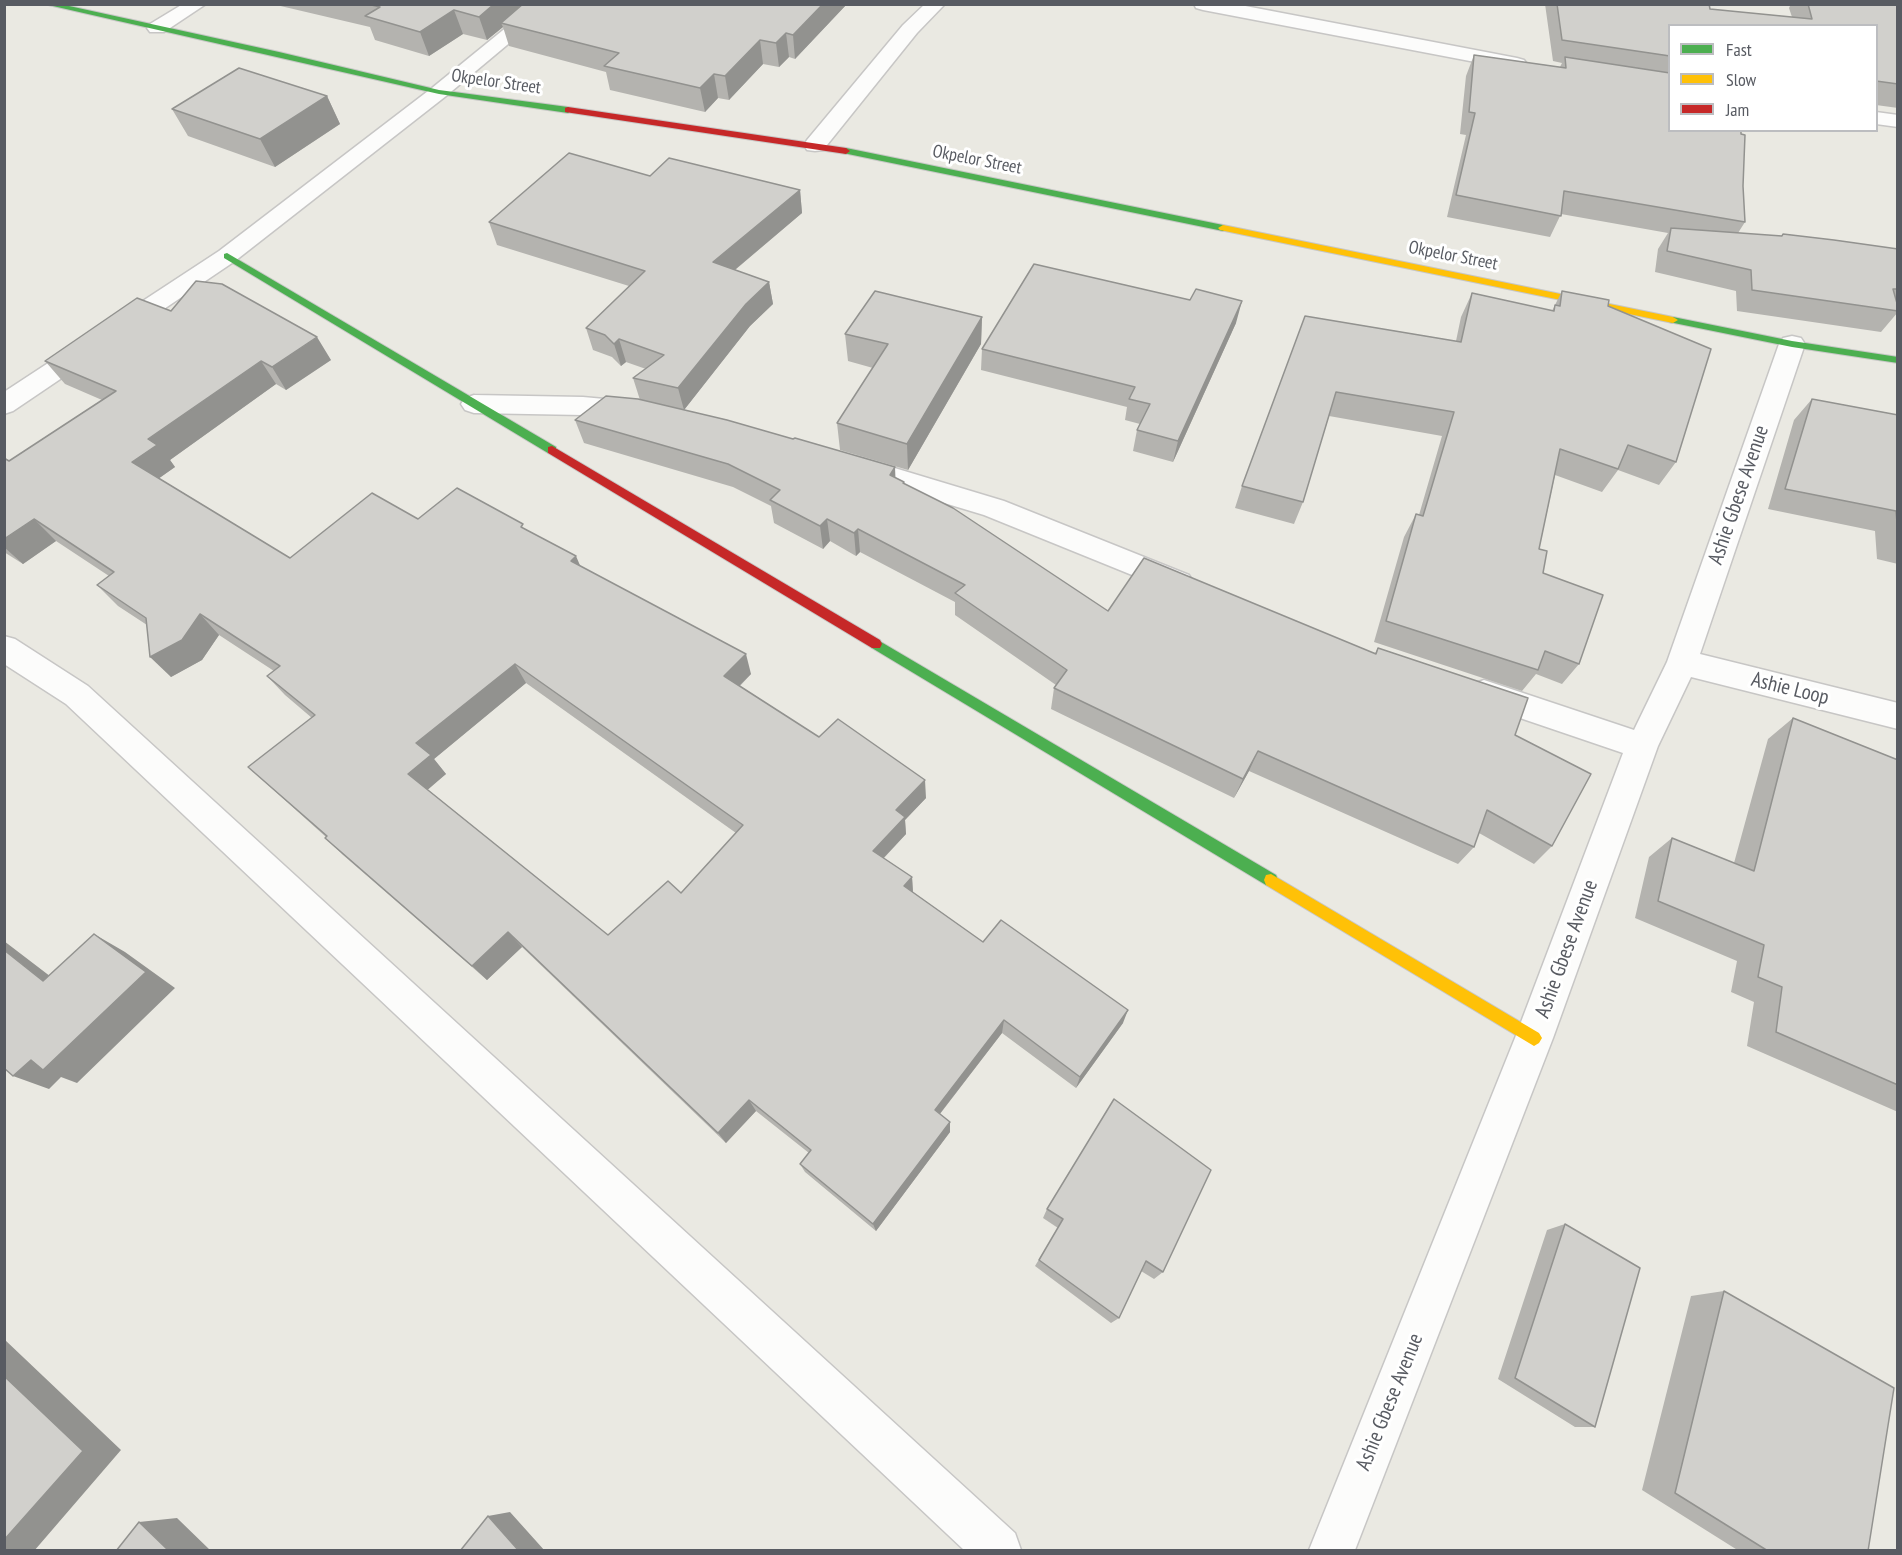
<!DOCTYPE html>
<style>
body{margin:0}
#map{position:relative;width:1902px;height:1555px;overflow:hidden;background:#eae9e2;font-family:"PT Sans Narrow",sans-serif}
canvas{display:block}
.frame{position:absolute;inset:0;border:6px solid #585b62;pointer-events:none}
.legend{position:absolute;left:1668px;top:24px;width:210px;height:108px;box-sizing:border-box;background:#fff;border:2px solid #bcbdc0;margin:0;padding:8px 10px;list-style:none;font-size:18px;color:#585b62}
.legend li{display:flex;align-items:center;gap:12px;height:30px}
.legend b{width:30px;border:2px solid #bcbdc0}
</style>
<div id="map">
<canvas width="1902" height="1555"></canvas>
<div class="frame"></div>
<ul class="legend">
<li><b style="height:8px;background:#4caf50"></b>Fast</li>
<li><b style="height:8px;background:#ffc107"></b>Slow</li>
<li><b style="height:8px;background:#c62828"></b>Jam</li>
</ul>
</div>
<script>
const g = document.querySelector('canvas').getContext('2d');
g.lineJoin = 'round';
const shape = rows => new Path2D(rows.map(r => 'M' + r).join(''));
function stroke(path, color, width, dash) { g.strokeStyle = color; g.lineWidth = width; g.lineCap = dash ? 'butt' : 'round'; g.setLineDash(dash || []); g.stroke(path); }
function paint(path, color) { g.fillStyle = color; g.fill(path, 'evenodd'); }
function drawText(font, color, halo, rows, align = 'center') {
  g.font = font + ' "PT Sans Narrow",sans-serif'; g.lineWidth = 6; g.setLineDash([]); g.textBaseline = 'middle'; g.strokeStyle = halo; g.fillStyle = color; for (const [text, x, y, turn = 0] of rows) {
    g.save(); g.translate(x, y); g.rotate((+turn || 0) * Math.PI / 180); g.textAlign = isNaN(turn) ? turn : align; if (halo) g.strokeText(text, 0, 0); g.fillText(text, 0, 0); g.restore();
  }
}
const street = shape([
 [183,4,206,4,164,32,150,32,147,28,150,24,183,4],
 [535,4,556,4,446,96,235,261,13,411,4,414,4,392,219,251,432,88,535,4],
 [925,4,945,4,917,33,823,150,815,151,807,150,804,145,807,140,903,25,925,4],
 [1194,4,1235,4,1517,58,1524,60,1527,64,1524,68,1517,70,1203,10,1196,8,1194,4],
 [1876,112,1898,115,1898,127,1876,124,1876,112],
 [1792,336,1801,338,1805,344,1700,654,1898,703,1898,729,1691,677,1658,746,1553,1038,1355,1550,1309,1550,1515,1038,1623,753,1473,702,1468,693,1473,684,1484,680,1634,730,1667,662,1779,344,1783,338,1792,336],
 [474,395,583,397,637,402,646,405,650,411,646,417,637,420,583,415,474,413,465,410,461,404,465,398,474,395],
 [858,457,1004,501,1189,575,1194,583,1189,591,1179,594,984,515,848,474,844,467,848,460,858,457],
 [4,636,15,639,88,686,1015,1533,1021,1550,964,1550,66,704,4,664,4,636]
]);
const fast = shape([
 [44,4,60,4,279,52,439,90,568,107,572,110,568,113,439,94,44,4],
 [846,148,1223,225,1228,228,1223,231,843,153,842,151,846,148],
 [227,253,556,447,556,453,548,453,224,258,224,254,227,253],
 [1673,317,1792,341,1898,357,1898,363,1792,347,1669,322,1669,318,1673,317],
 [876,639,1276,875,1278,880,1276,885,1271,886,1266,885,872,648,870,644,872,640,876,639]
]);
const slow = shape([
 [1223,225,1673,317,1678,320,1673,323,1220,230,1218,228,1223,225],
 [1271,874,1539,1033,1542,1038,1539,1043,1534,1046,1529,1043,1266,885,1264,880,1266,875,1271,874]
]);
const jam = shape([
 [568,107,846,148,850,151,846,154,565,112,565,108,568,107],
 [552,446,880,640,882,644,880,648,872,648,548,453,548,447,552,446]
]);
stroke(street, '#c7c6c5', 3);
stroke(fast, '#c7c7c6', 2);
stroke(slow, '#c7c7c6', 2);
stroke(jam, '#c7c7c6', 2);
paint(street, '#fcfcfb');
paint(fast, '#4caf50');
paint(slow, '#ffc107');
paint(jam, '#c62828');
paint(shape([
 [272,4,847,4,795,59,789,57,779,67,763,64,729,100,718,98,705,112,610,90,606,72,509,46,503,27,487,40,463,34,429,56,375,40,370,27],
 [1545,4,1709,4,1710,9,1792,17,1789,8,1791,4,1898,4,1898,108,1876,105,1876,26,1670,26,1670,130,1743,186,1745,222,1738,233,1781,236,1783,234,1898,249,1898,312,1881,332,1737,311,1736,291,1655,272,1658,249,1668,233,1561,214,1550,237,1447,217,1466,135,1460,134,1466,76,1474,55,1560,67,1562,63,1553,61],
 [327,96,340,124,275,167,188,136,172,109],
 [650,176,800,190,802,213,735,270,769,282,773,304,750,326,684,410,895,477,904,482,905,484,1108,611,1375,653,1378,648,1515,735,1552,846,1534,864,1479,833,1474,847,1458,864,1249,771,1234,798,1051,709,1054,688,1056,685,955,615,955,602,860,552,856,556,830,541,823,549,774,523,771,506,733,487,584,443,575,420,640,400,633,378,646,369,626,362,621,366,612,357,593,350,586,328,629,286,497,245,489,222],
 [1562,291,1608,306,1676,462,1659,485,1618,470,1602,492,1555,475,1539,549,1543,573,1579,664,1562,684,1536,674,1522,691,1374,642,1404,537,1416,514,1419,515,1442,436,1329,416,1303,502,1294,524,1235,508,1242,486,1305,316,1456,341,1461,317,1472,293,1552,311],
 [1190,300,1236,323,1173,462,1133,451,1137,430,1140,424,1125,420,1127,407,981,370,982,349],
 [171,311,331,360,286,390,276,384,170,460,175,467,159,478,290,558,418,519,526,530,580,566,751,674,740,686,819,737,926,798,905,820,906,834,884,858,912,877,913,892,983,942,1123,1023,1076,1088,1002,1033,940,1114,950,1122,950,1132,876,1231,805,1172,800,1164,809,1153,756,1111,726,1143,522,947,487,980,343,855,325,838,326,837,248,767,312,718,285,695,267,676,274,671,219,635,202,660,171,677,147,625,118,606,97,585,109,576,56,541,23,564,4,552,4,458,9,461,102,400,65,384,45,361],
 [526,683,736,833,681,893,608,935,427,789,446,774,434,759],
 [982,317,981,344,908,470,840,450,837,423,873,368,848,361,845,334],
 [1812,399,1898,415,1898,564,1877,559,1875,531,1768,509,1794,420],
 [1793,718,1898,760,1898,1112,1747,1046,1754,1002,1731,992,1737,961,1635,918,1649,857,1672,838,1734,863,1768,739],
 [1114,1099,1163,1272,1154,1279,1141,1271,1119,1318,1111,1323,1035,1266,1058,1228,1043,1218,1047,1209],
 [1565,1224,1595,1427,1575,1427,1498,1379,1547,1230],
 [1724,1291,1868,1551,1739,1551,1642,1490,1691,1296]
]), '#b4b3af');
paint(shape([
 [494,4,531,4,501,23,503,27,487,40,479,17],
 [823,4,847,4,795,59,793,35],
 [454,10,463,34,429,56,420,32],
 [786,33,789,57,779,67,776,43],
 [760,40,763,64,729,100,725,76],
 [714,74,718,98,705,112,700,88],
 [327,96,340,124,275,167,260,139],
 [800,190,802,213,718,284,713,262],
 [769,282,773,304,750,326,684,410,678,388,746,304],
 [1242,301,1236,323,1173,462,1178,441],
 [982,317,981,344,908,470,907,444],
 [317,337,331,360,286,390,272,367],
 [619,339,626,362,621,366,614,344],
 [261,361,276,384,170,460,175,467,151,484,132,462,148,439],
 [895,467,896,491,890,475],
 [34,519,56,541,23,564,4,547,4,539],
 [827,519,830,541,823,549,820,526],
 [858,529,860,552,856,556,854,533],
 [576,556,585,577,571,561],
 [200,614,219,635,202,660,171,677,150,657],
 [746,654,751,674,730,695,724,676],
 [515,664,526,683,434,759,446,774,424,793,408,774,416,743],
 [1258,751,1249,771,1234,798,1243,779],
 [925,780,926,798,905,820,906,834,875,867,873,851,896,810],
 [912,877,913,893,904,886],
 [508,932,522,947,487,980,472,966],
 [94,934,125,952,175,988,77,1083,61,1077,49,1089,13,1076],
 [4,941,76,996,43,981,4,950],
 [1128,1010,1123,1023,1076,1088,1080,1077],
 [1004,1020,1002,1033,935,1120,935,1110],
 [749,1100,756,1111,726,1143,718,1133],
 [950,1122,950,1132,876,1231,873,1224],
 [4,1339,121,1450,34,1551,4,1551],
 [510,1512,545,1551,519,1551,488,1516],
 [177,1518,211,1551,169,1551,139,1522]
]), '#92928f');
const building = shape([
 [367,4,494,4,479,17,454,10,420,32,365,16,380,7,367,4],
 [523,4,823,4,793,35,786,33,776,43,760,40,725,76,714,74,700,88,604,66,619,53,501,23,523,4],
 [1557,4,1709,4,1710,9,1812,19,1808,4,1898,4,1898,84,1876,81,1876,26,1670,26,1670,56,1562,40,1557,4],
 [1474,55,1566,68,1565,57,1670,73,1670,130,1741,130,1741,134,1745,135,1743,186,1745,222,1564,191,1561,216,1456,195,1475,113,1469,112,1474,55],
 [239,68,327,96,260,139,172,109,239,68],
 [569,153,650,176,669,158,800,190,713,262,769,282,746,304,678,388,633,378,664,355,619,339,614,344,605,335,586,328,645,271,489,222,569,153],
 [1671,228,1782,236,1783,234,1834,240,1898,249,1898,289,1893,289,1898,307,1898,311,1752,290,1751,270,1667,251,1671,228],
 [1034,264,1190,300,1196,289,1242,301,1178,441,1137,430,1150,404,1129,399,1135,387,982,349,1034,264],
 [196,281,222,284,317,337,272,367,261,361,148,439,157,445,132,462,290,558,372,493,418,519,457,488,523,524,521,527,576,556,571,561,746,654,724,676,819,737,838,719,925,780,896,810,905,817,873,851,912,877,904,886,983,942,1001,920,1128,1010,1080,1077,1004,1020,935,1110,950,1122,873,1224,800,1164,811,1150,749,1100,718,1133,508,932,472,966,325,838,327,836,248,767,315,715,267,676,280,666,200,614,182,640,150,657,146,618,97,585,114,572,34,519,4,539,4,458,9,461,116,391,45,361,137,298,171,311,196,281],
 [515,664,743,825,681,893,668,881,608,935,408,774,431,755,416,743,515,664],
 [875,291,982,317,907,444,837,423,888,344,845,334,875,291],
 [1562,291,1609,300,1608,306,1711,349,1676,462,1628,445,1618,469,1560,449,1539,549,1547,551,1543,573,1603,595,1579,664,1545,651,1538,670,1386,621,1416,514,1423,516,1454,412,1336,392,1303,502,1242,486,1305,316,1461,342,1472,293,1554,311,1555,305,1560,306,1562,291],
 [606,396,638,399,727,420,793,439,795,438,895,467,890,475,904,482,903,483,953,508,1108,611,1144,558,1376,654,1378,648,1528,698,1515,735,1591,774,1552,846,1487,810,1474,847,1258,751,1243,779,1054,688,1067,670,955,593,965,585,858,529,854,533,827,519,820,526,770,500,780,490,728,464,575,420,606,396],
 [1812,399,1898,415,1898,534,1896,511,1785,489,1812,399],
 [1793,718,1898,760,1898,1085,1776,1032,1782,987,1758,977,1764,945,1658,901,1672,838,1754,871,1793,718],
 [94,934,146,972,43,1070,31,1060,13,1076,4,1068,4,950,43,981,94,934],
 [1114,1099,1211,1170,1163,1272,1146,1261,1119,1318,1039,1260,1063,1219,1047,1209,1114,1099],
 [1565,1224,1640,1268,1595,1427,1515,1378,1565,1224],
 [1724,1291,1894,1388,1868,1551,1768,1551,1675,1493,1724,1291],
 [4,1376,83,1451,4,1540,4,1376],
 [488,1516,519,1551,460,1551,488,1516],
 [139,1522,169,1551,116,1551,139,1522]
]);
paint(building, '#d1d0cc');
stroke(building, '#92928f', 1.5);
drawText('18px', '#585b62', '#fff', [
 ["Okpelor Street",496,82,8],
 ["Okpelor Street",977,160,11],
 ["Okpelor Street",1453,256,11]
]);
drawText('21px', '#585b62', '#fff', [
 ["Ashie Gbese Avenue",1739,495,-71],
 ["Ashie Loop",1790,689,14],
 ["Ashie Gbese Avenue",1567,949,-70],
 ["Ashie Gbese Avenue",1390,1402,-68]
]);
</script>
